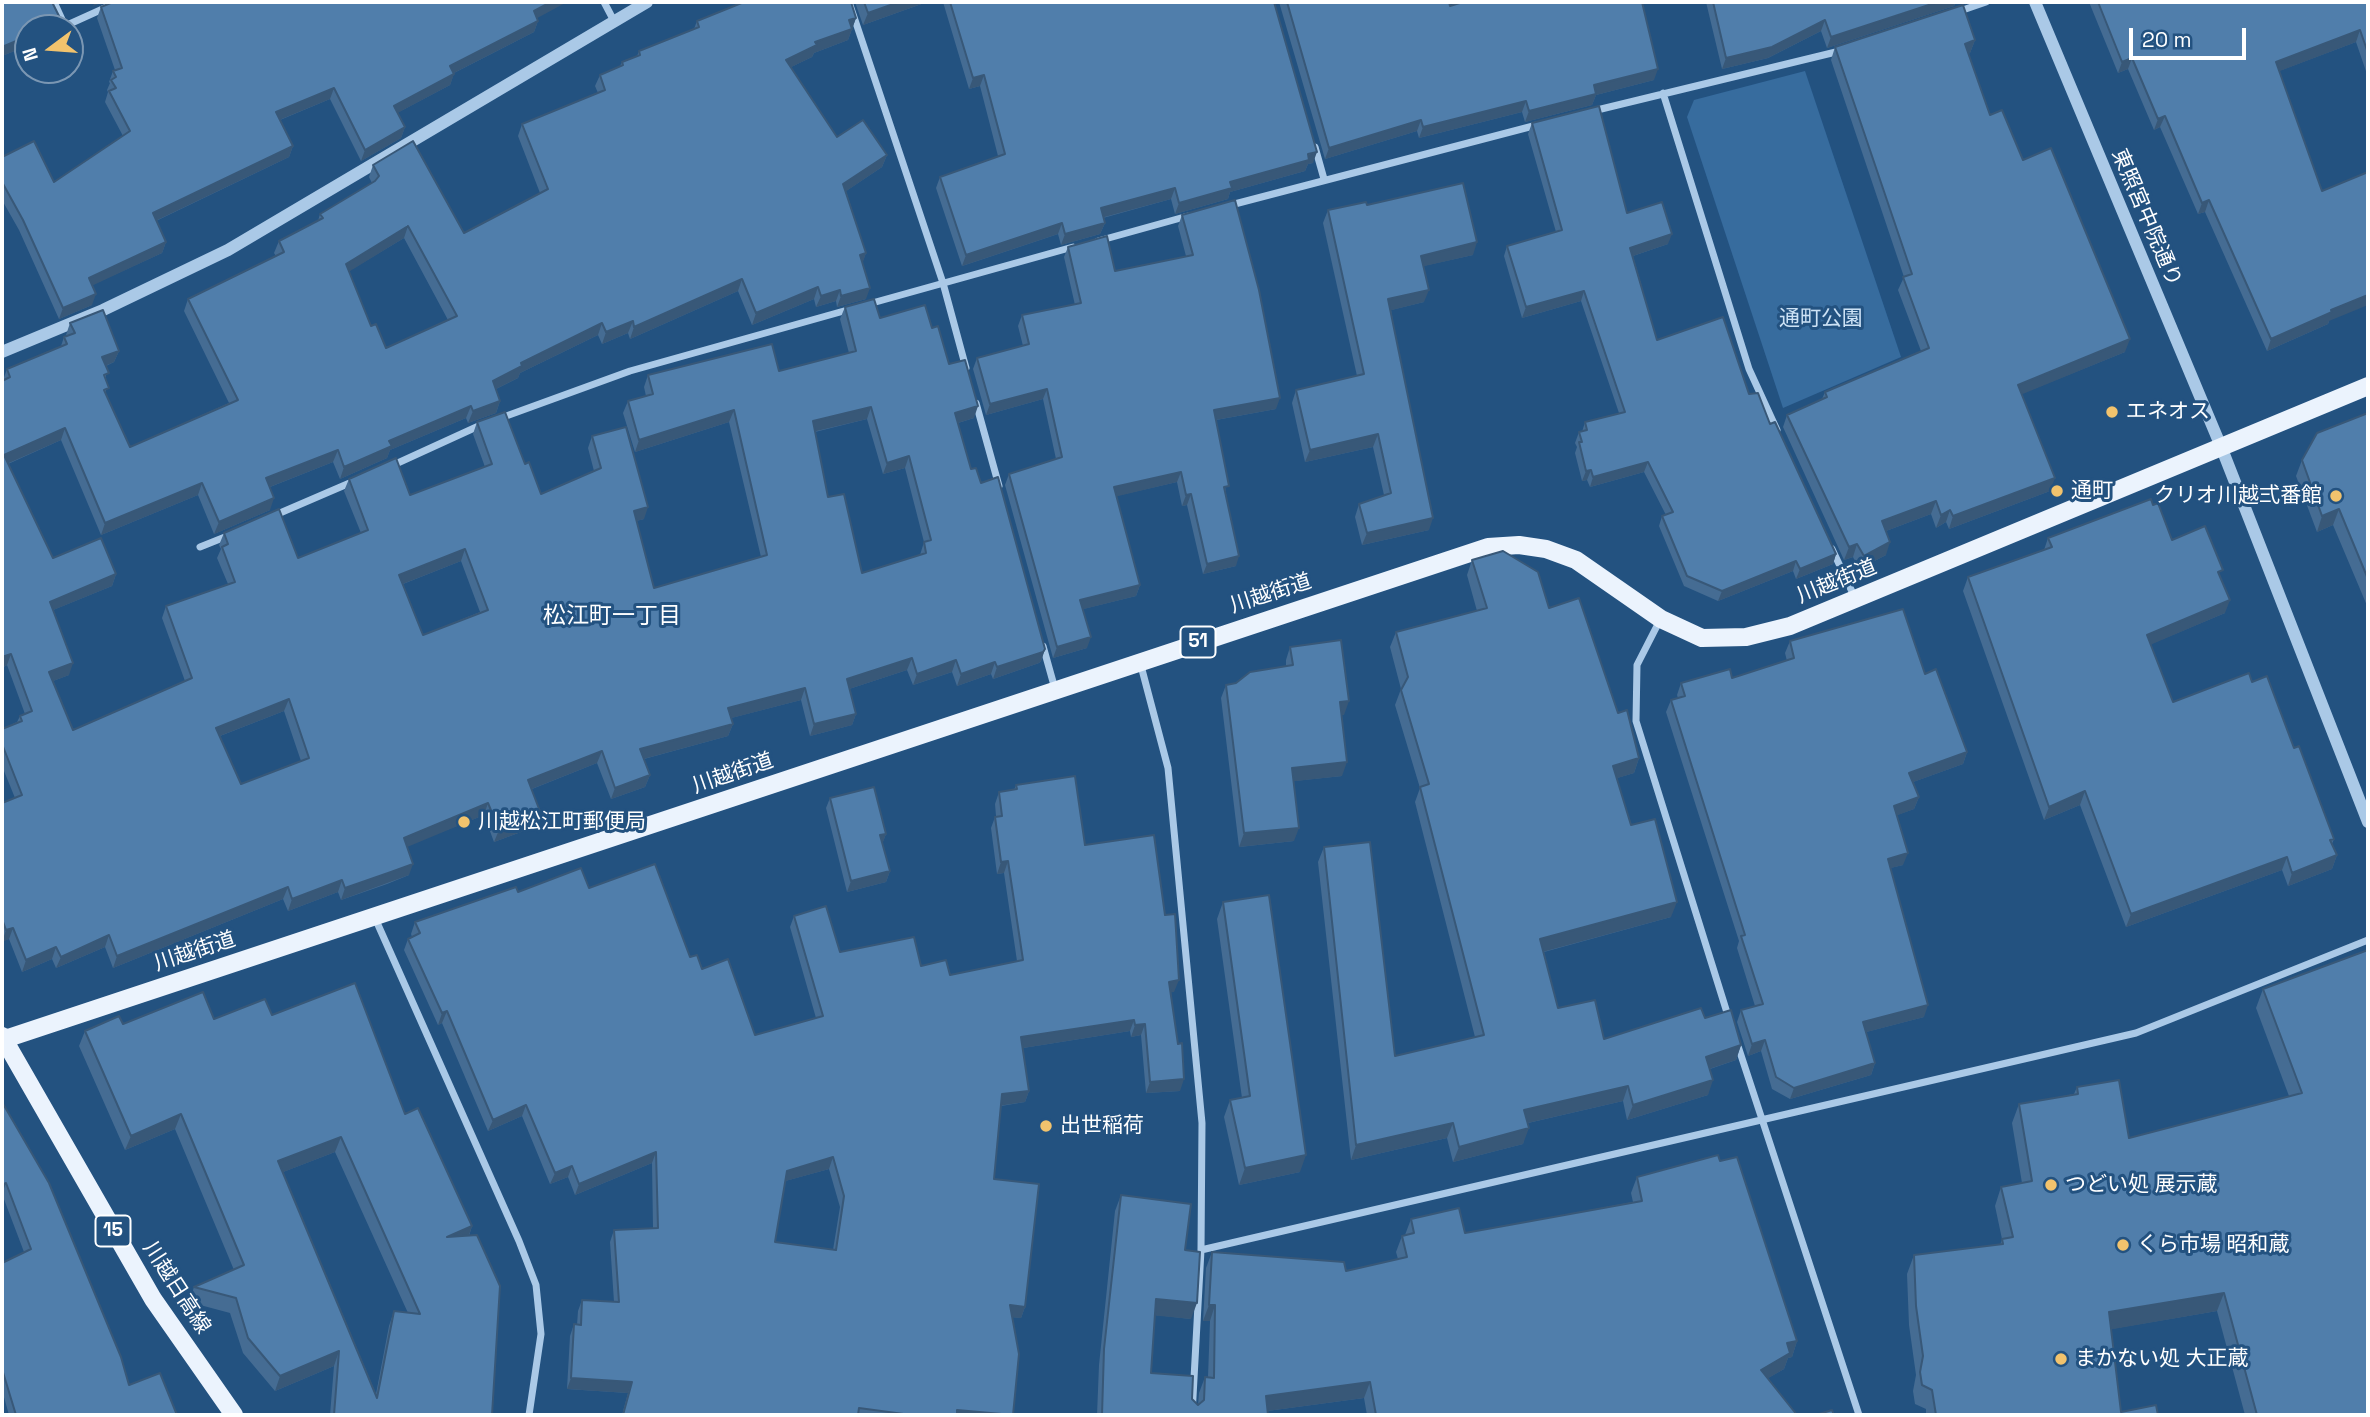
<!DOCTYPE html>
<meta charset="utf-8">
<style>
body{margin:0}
#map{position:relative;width:2370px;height:1417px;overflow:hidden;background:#235280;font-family:"Space Grotesk",sans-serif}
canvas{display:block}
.frame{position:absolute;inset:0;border:4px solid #fff;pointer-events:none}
.north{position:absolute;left:14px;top:14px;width:70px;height:70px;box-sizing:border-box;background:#235280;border:2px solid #7b97b3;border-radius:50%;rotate:254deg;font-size:19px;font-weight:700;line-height:28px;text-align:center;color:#fff}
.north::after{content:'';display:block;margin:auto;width:24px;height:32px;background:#f2c36d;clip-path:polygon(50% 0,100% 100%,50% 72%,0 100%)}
.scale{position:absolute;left:2129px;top:28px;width:117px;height:32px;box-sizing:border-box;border:4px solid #fff;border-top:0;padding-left:9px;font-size:21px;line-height:24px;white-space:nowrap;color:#fff;-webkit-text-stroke:5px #235280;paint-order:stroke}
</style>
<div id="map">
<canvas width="2370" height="1417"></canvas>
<div class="frame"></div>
<div class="north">N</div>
<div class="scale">20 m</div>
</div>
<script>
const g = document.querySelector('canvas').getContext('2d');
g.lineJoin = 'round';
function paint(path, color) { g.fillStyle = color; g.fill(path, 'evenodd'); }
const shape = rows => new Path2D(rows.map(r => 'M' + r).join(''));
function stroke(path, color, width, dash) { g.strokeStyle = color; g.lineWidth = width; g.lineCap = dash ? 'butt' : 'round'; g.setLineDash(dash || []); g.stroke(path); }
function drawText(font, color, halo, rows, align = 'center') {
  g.font = font + ' "Space Grotesk","Noto Sans JP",sans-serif'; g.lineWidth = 6; g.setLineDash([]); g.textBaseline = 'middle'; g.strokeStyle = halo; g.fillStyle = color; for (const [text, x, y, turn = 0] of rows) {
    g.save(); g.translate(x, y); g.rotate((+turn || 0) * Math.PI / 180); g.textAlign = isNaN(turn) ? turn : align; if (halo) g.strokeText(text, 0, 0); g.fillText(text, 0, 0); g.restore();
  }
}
paint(shape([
 [1805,71,1901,357,1783,408,1687,117,1694,100]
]), '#376c9e');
stroke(shape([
 [54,2,65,26,118,2],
 [604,2,614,21],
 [849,2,943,283,966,368],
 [1957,12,1986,2],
 [1663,93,1749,369,1777,430],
 [1593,111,1840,51],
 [1315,147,1324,179],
 [1227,206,1537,125],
 [1098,241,1188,216],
 [865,305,1073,247],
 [976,403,999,486],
 [498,419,630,371,851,309],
 [389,467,483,424],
 [273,516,352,482],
 [200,547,230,535],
 [1832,549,1855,598],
 [1660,620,1637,665,1636,721,1729,1019],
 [1043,646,1055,689],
 [1140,662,1168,768,1202,1123,1201,1250,1192,1415],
 [375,918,519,1241,536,1285,541,1334,529,1415],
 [1737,1043,1859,1415],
 [1201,1250,2136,1033,2368,940]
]), '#aac9e7', 7);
stroke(shape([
 [2035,2,2222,449,2368,822],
 [2,352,103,310,228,250,647,2]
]), '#aac9e7', 12);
stroke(shape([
 [2,1036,153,1299,234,1415],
 [2,1040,1488,547,1519,545,1546,549,1576,560,1661,619,1702,638,1746,637,1790,626,2368,386]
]), '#ebf3fd', 18);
paint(shape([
 [2,2,28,28,28,53,19,56,17,50,2,56],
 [735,2,851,2,856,18,848,40,814,53,812,57,791,67,837,137,887,155,882,167,846,191,866,253,862,263,866,299,837,307,836,301,816,307,814,299,752,325,738,291,630,339,628,333,602,344,598,335,520,373,518,378,496,389,500,401,496,413,468,423,466,418,390,450,387,458,340,479,333,462,270,487,270,510,214,534,198,495,101,535,61,440,8,464,53,558,116,574,112,586,53,610,69,675,53,681,73,730,185,681,162,618,166,606,228,584,217,558,221,549,219,545,224,533,298,558,361,533,344,491,349,479,410,495,485,467,473,434,477,422,525,464,541,494,594,471,588,448,592,436,644,519,636,521,654,588,761,557,729,422,635,452,623,413,628,401,646,396,644,387,648,375,779,371,849,353,840,319,845,307,880,318,932,328,974,418,958,423,971,469,981,483,1045,649,1041,661,1039,663,993,679,991,674,957,686,952,672,913,685,907,670,849,689,856,714,852,725,810,736,801,700,731,718,733,724,728,736,644,759,650,775,645,787,611,799,597,763,532,789,537,826,494,842,484,815,407,846,409,875,387,884,341,900,338,892,288,911,283,899,113,968,105,947,56,968,52,959,22,972,9,939,2,941,2,803,15,798,2,766,2,729,17,722,20,716,25,714,7,665,2,668,2,381,3,380,7,369,61,346,64,337,67,336,66,335,70,323,119,351,114,362,106,366,106,394,130,447,229,403,184,311,188,299,276,256,274,253,279,241,318,221,320,214,372,183,369,177,373,165,464,233,540,193,518,136,522,124,598,93,595,86,600,75,620,66,622,62,637,56,639,51,694,29,697,21,736,5],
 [404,238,448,320,386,348,371,326,349,271],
 [867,419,883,474,905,468,924,542,920,555,862,573,828,497,815,432],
 [461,561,480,612,423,635,403,584],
 [284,711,301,761,241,784,220,736],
 [855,2,927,2,863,25],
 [943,2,1274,2,1313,163,1308,164,1305,171,1230,192,1228,199,1175,214,1171,199,1103,218,1105,223,1100,234,1061,245,1058,234,962,266,936,188,940,177,998,156,980,86,969,89],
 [1279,2,1449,2,1450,6,1654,80,1596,95,1592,105,1525,122,1522,112,1419,138,1417,131,1325,159],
 [1706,2,1956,2,1954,6,1827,48,1821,31,1768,58,1722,69],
 [2089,2,2368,2,2368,77,2356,42,2279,71,2329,321,2328,324,2267,351,2205,212,2198,214,2160,127,2154,130,2128,69,2118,73],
 [101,7,537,18,538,21,534,32,454,73,450,85,397,113,405,127,401,138,361,161,330,99,280,120,293,146,289,157,156,221,166,242,162,253,92,285,92,305,59,319,19,230,2,200,2,157,54,182,123,136,105,102,108,92,107,90,110,83,109,82,113,71,115,70,97,18],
 [1975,40,1970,53,1968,54,1990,115,2023,160,2125,352,2021,394,2050,491,1949,529,1946,522,1936,528,1931,514,1886,531,1886,555,1859,569,1853,557,1844,560,1783,427,1787,415,1822,399,1825,392,1921,351,1898,290,1904,277,1831,60,1835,47],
 [1532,123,1627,213,1668,244,1633,256,1657,340,1749,394,1770,424,1836,554,1833,564,1796,579,1793,571,1718,601,1684,586,1659,526,1662,516,1666,515,1644,472,1590,487,1587,480,1582,481,1575,453,1577,447,1575,443,1579,432,1582,432,1585,422,1619,413,1581,301,1522,318,1504,256,1507,246,1556,232,1528,134],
 [1367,205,1473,255,1423,266,1424,302,1391,310,1429,530,1362,545,1355,517,1359,504,1384,495,1373,447,1305,462,1292,403,1296,390,1357,376,1323,223,1328,210],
 [1182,215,1276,409,1216,420,1236,566,1203,574,1187,505,1182,506,1177,482,1116,496,1140,585,1136,596,1083,609,1087,648,1053,658,1005,485,1009,474,1056,459,1043,399,986,415,973,369,977,358,1023,346,1018,326,1022,315,1075,305,1064,257,1068,247,1115,271,1186,256,1178,226],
 [2368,413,2368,608,2333,525,2317,532,2296,476,2302,460],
 [2153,505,2172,540,2220,577,2225,613,2151,644,2173,702,2252,682,2294,748,2334,839,2332,844,2337,855,2332,869,2288,886,2282,870,2126,927,2080,805,2044,820,1963,591,1968,577,2044,550,2048,538],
 [1472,560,1549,608,1618,713,1639,758,1634,773,1617,778,1631,825,1671,917,1544,952,1558,1008,1604,1039,1705,1018,1741,1045,1736,1060,1710,1069,1708,1095,1627,1120,1623,1101,1528,1123,1523,1144,1453,1162,1447,1138,1351,1160,1318,862,1324,847,1395,1056,1475,1037,1415,802,1420,788,1395,705,1401,689,1390,647,1396,632,1477,611,1467,575],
 [1790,641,1925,674,1967,752,1963,764,1913,782,1919,797,1914,809,1897,815,1903,865,1890,868,1924,1017,1866,1032,1875,1063,1871,1075,1790,1099,1772,1089,1761,1051,1748,1056,1737,1022,1741,1010,1755,1006,1737,948,1739,941,1666,712,1671,700,1678,698,1677,695,1681,683,1732,678,1787,661,1785,653],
 [1290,647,1344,715,1341,715,1342,776,1294,781,1294,841,1239,847,1221,698,1226,685,1236,683,1286,666,1286,660],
 [1016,785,1085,845,1174,992,1171,992,1180,1091,1146,1093,1141,1035,1131,1037,1130,1031,1023,1048,1029,1091,1025,1102,1001,1106,994,1179,1025,1307,1021,1318,1012,1317,1013,1415,622,1415,628,1393,567,1389,570,1336,574,1324,577,1325,578,1311,582,1300,614,1302,610,1242,614,1230,653,1228,652,1163,575,1195,568,1177,550,1184,522,1116,488,1131,442,1023,438,1025,404,950,408,939,412,937,411,934,415,922,518,892,589,888,690,957,702,969,755,1035,816,1018,790,927,794,916,840,952,921,966,950,975,1017,961,1004,873,997,874,991,828,995,817,996,816,995,804,999,792,1014,790],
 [829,1169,840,1207,833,1250,775,1242,785,1181],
 [830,798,886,834,882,844,890,871,886,882,847,892,826,808],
 [1223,902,1300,1172,1239,1185,1224,1117,1230,1100,1242,1098,1217,919],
 [2368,950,2368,1415,2245,1415,2217,1311,2111,1329,2121,1412,2158,1415,1926,1415,1926,1409,1915,1404,1913,1391,1916,1375,1909,1325,1907,1274,1914,1255,2000,1245,2002,1239,1995,1206,2001,1187,2022,1183,2012,1123,2019,1104,2074,1094,2077,1087,2129,1138,2289,1096,2256,1008,2263,989],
 [272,1015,405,1114,472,1226,469,1236,492,1415,330,1415,334,1366,275,1391,243,1353,230,1313,189,1302,194,1287,234,1270,175,1129,125,1150,79,1046,85,1031,123,1024],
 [335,1152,408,1313,394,1311,389,1326,376,1394,283,1172],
 [2,1102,129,1385,177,1415,9,1415,2,1390,2,1263,24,1252,2,1194],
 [1720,1161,1797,1341,1792,1357,1788,1358,1784,1369,1768,1378,1797,1415,1367,1415,1364,1398,1267,1411,1268,1415,1097,1415,1099,1365,1115,1211,1121,1195,1185,1250,1191,1319,1155,1315,1151,1373,1192,1399,1198,1405,1199,1393,1205,1377,1208,1377,1210,1321,1203,1321,1206,1268,1212,1252,1346,1271,1398,1259,1396,1252,1402,1236,1405,1235,1411,1219,1465,1233,1633,1202,1631,1193,1637,1177]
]), '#456c93');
paint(shape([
 [95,2,104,2,93,6],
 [551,2,567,2,530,22,534,11],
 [899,2,927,2,863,25,868,13],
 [1938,2,1956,2,1954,6,1827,48,1831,37],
 [856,18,848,40,814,53,812,57,781,72,786,60,849,20],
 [1825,20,1821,31,1768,58,1722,69,1726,58],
 [538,21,534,32,446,77,450,66],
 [2360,30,2356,42,2272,74,2276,62],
 [21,39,17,50,2,56,2,47],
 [1975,40,1970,53,1960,57,1965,44],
 [28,43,28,53,19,56,23,45],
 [2132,58,2128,69,2118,73,2122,62],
 [1658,69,1654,80,1596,95,1592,105,1525,122,1529,111,1594,85],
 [454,74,450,85,390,117,394,106],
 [984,75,980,86,969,89,973,78],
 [334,88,330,99,272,123,276,112],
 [1526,101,1522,112,1419,138,1423,127],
 [2165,116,2160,127,2154,130,2158,119],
 [1421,120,1417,131,1325,159,1329,148],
 [405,127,401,138,361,161,365,150],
 [293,146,289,157,149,224,153,213],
 [1317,152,1313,163,1308,164,1305,171,1230,192,1228,199,1175,214,1179,203,1230,182],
 [887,155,882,167,839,196,843,184],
 [1175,188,1171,199,1097,219,1101,208],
 [2209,200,2205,212,2198,214,2202,203],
 [1062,223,1058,234,962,266,966,255],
 [1105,223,1100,234,1061,245,1065,234],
 [408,226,404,238,342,276,346,264],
 [1672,234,1668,244,1627,258,1630,248],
 [166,242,162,253,85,289,89,278],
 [1477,242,1473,255,1416,268,1421,256],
 [866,253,862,265,860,255],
 [742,279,738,291,630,339,634,327],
 [818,287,814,299,752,325,756,313],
 [870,288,866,299,837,307,841,296],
 [840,290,836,301,816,307,821,296],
 [1429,290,1424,302,1384,312,1388,299],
 [1584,291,1581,301,1522,318,1526,307],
 [96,294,92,305,59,319,63,308],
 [2368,295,2368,305,2329,321,2328,324,2267,351,2271,339,2331,310],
 [633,321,628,333,602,344,606,332],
 [602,323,598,335,520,373,518,378,488,393,493,381,521,363],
 [2130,339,2125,352,2013,398,2018,385],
 [119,351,114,362,98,369,102,357],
 [1047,389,1043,399,986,415,990,404],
 [1280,398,1276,409,1210,421,1214,410],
 [500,401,496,413,468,423,473,411],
 [471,406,466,418,390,450,387,458,340,479,344,467,389,441],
 [978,406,974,418,951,425,955,413],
 [871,407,867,419,808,433,813,421],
 [734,410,729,422,635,452,639,440],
 [65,428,61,440,2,466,4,455],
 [1378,434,1373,447,1305,462,1310,450],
 [338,450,333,462,262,490,266,478],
 [909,456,905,468,883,474,887,463],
 [1648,462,1644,472,1590,487,1593,477],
 [1591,470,1587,480,1582,481,1586,471],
 [1181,472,1177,482,1110,498,1114,487],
 [2055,478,2050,491,1949,529,1953,516],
 [202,483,198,495,101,535,105,523],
 [1191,494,1187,505,1182,506,1186,495],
 [274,498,270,510,214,534,219,522],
 [1936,501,1931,514,1878,534,1882,521],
 [648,507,644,519,629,523,634,511],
 [2339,509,2333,525,2317,532,2322,516],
 [1950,510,1946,522,1936,528,1941,515],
 [1433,518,1429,530,1362,545,1367,533],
 [1890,542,1886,555,1859,569,1864,556],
 [1857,544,1853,557,1844,560,1849,547],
 [465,549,461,561,395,587,399,575],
 [1836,554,1833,564,1796,579,1800,569],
 [1239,556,1236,566,1203,574,1207,564],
 [1796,561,1793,571,1718,601,1722,591],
 [116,574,112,586,46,613,50,602],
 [1140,585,1136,596,1076,611,1080,600],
 [2230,600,2225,613,2143,648,2147,635],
 [1091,637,1087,648,1053,658,1057,647],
 [1045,649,1041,661,1039,663,993,679,997,667],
 [11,654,7,665,2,668,2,657],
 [912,658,907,670,843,691,847,679],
 [956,660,952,672,913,685,917,674],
 [995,662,991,674,957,686,961,674],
 [73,663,69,675,45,684,49,672],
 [805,688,801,700,724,720,728,708],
 [289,699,284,711,212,739,216,728],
 [1349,701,1344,715,1335,716,1340,702],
 [856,714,852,725,810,736,814,724],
 [733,724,728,736,636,761,640,749],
 [602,751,597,763,524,792,528,780],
 [1967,752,1963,764,1905,785,1909,773],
 [1639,758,1634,773,1608,781,1613,766],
 [1347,762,1342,776,1287,782,1292,768],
 [650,775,645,787,611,799,615,788],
 [2085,791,2080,805,2044,820,2049,807],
 [1919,797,1914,809,1890,818,1894,806],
 [488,803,484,815,400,850,404,838],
 [541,814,537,826,494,842,499,830],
 [1299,828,1294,841,1239,847,1244,833],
 [886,834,882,845,880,835],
 [1908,853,1903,865,1883,870,1888,859],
 [2337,855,2332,869,2288,886,2292,873],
 [2287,857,2282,870,2126,927,2131,914],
 [1008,861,1004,873,997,874,1001,862],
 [413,864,409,875,341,900,345,888],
 [890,871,886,882,847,892,851,881],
 [342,880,338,892,288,911,292,899],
 [288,887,283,899,113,968,117,956],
 [1677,902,1671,917,1535,954,1540,939],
 [13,928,9,939,2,942,6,930],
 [109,935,105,947,56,968,61,957],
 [56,947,52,959,22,972,26,960],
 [1179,980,1174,992,1165,993,1169,982],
 [1928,1005,1924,1017,1859,1034,1863,1022],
 [447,1011,442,1023,438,1025,442,1013],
 [1134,1020,1130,1031,1017,1049,1021,1037],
 [1145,1024,1141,1035,1131,1037,1135,1025],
 [1765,1040,1761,1051,1748,1056,1752,1044],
 [1741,1045,1736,1060,1700,1072,1706,1057],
 [1875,1063,1871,1075,1790,1099,1794,1088],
 [1184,1079,1180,1091,1146,1093,1150,1082],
 [1713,1080,1708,1095,1627,1120,1633,1105],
 [1628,1086,1623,1101,1519,1125,1524,1110],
 [1029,1091,1025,1102,998,1106,1002,1094],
 [526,1105,522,1116,488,1131,493,1120],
 [181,1114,175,1129,125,1150,131,1136],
 [1453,1123,1447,1138,1351,1160,1356,1145],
 [1529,1128,1523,1144,1453,1162,1459,1147],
 [341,1137,335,1152,273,1176,278,1161],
 [656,1152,652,1163,575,1195,579,1184],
 [1306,1155,1300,1172,1239,1185,1245,1168],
 [833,1157,829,1169,782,1182,787,1171],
 [572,1166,568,1177,550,1184,555,1173],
 [6,1183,2,1194,2,1185],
 [472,1226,467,1241,447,1237],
 [2224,1293,2217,1311,2102,1331,2109,1312],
 [1156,1299,1197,1303,1191,1319,1150,1315],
 [1010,1305,1025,1307,1021,1318,1006,1317],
 [1209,1305,1215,1305,1210,1321,1203,1321],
 [1797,1341,1792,1357,1788,1358,1784,1369,1755,1386,1761,1370,1787,1343],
 [339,1351,334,1366,275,1391,280,1376],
 [571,1378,632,1382,628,1393,567,1389],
 [1370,1382,1364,1398,1260,1412,1266,1396],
 [957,1410,1004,1415,955,1415]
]), '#385878');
const building = shape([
 [2,2,52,2,65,28,28,28,28,43,23,45,21,39,2,47,2,2],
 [113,2,551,2,534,11,538,21,450,66,454,74,394,106,405,127,365,150,334,88,276,112,293,146,153,213,166,242,89,278,96,294,63,308,23,220,2,182,2,157,34,141,54,182,130,131,109,91,116,88,111,80,116,77,113,71,122,68,101,7,113,2],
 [744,2,851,2,856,18,849,20,852,29,815,42,817,45,786,60,837,137,863,120,887,155,843,184,866,253,860,255,870,288,841,296,840,290,821,296,818,287,756,313,742,279,634,327,633,321,606,332,602,323,521,363,522,366,493,381,500,401,473,411,471,406,389,441,392,446,344,467,338,450,266,478,274,498,219,522,202,483,105,523,65,428,4,455,53,558,101,538,116,574,50,602,73,663,49,672,73,730,192,678,166,606,235,582,222,547,228,544,224,533,279,509,298,558,368,530,349,479,396,458,410,495,492,464,477,422,505,412,525,464,529,462,541,494,601,468,592,436,626,427,648,507,634,511,654,588,767,555,734,410,639,440,628,401,653,394,648,375,772,344,779,371,856,351,845,307,874,299,880,318,925,305,932,328,938,326,949,364,965,360,978,406,955,413,971,469,976,468,981,483,998,477,1045,649,1043,652,997,667,995,662,961,674,956,660,917,674,912,658,847,679,856,714,814,724,805,688,728,708,733,724,640,749,650,775,615,788,602,751,528,780,541,814,499,830,488,803,404,838,413,864,391,872,345,888,342,880,292,899,288,887,117,956,109,935,61,957,56,947,26,960,13,928,6,930,2,919,2,803,22,795,2,744,2,729,22,721,20,716,32,711,11,654,2,657,2,381,10,377,7,369,67,344,64,337,75,333,70,323,103,310,119,351,102,357,109,373,104,375,109,388,104,390,130,447,238,400,188,299,284,252,279,241,323,218,320,214,375,181,379,176,373,165,413,141,464,233,548,189,522,124,605,90,600,75,623,65,622,62,640,55,639,51,699,27,697,21,744,2],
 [408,226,457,316,386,348,376,324,371,326,346,264,408,226],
 [871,407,887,463,909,456,931,540,924,542,926,553,862,573,844,494,828,497,813,421,871,407],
 [465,549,488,610,423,635,399,575,465,549],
 [289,699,309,758,241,784,216,728,289,699],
 [864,2,899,2,868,13,864,2],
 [950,2,1274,2,1317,152,1308,154,1309,160,1230,182,1232,188,1179,203,1175,188,1101,208,1105,223,1065,234,1062,223,966,255,940,177,1005,154,984,75,973,78,950,2],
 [1287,2,1449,2,1450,6,1463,2,1642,2,1658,69,1594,85,1596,94,1529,111,1526,101,1423,127,1421,120,1329,148,1287,2],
 [1713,2,1938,2,1831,37,1825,20,1772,47,1726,58,1713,2],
 [2098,2,2368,2,2368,53,2360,30,2276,62,2322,191,2368,172,2368,295,2331,310,2332,312,2271,339,2209,200,2202,203,2165,116,2158,119,2132,58,2122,62,2098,2],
 [1963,5,1975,40,1965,44,1990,115,2002,110,2023,160,2051,148,2130,339,2018,385,2055,478,1953,516,1950,510,1941,515,1936,501,1882,521,1890,542,1864,556,1857,544,1849,547,1787,415,1827,397,1825,392,1929,348,1903,277,1912,274,1835,47,1963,5],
 [1599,106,1627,213,1662,202,1672,234,1630,248,1657,340,1723,317,1749,394,1758,393,1770,424,1775,422,1836,554,1800,569,1796,561,1722,591,1687,576,1662,516,1673,512,1648,462,1593,477,1591,470,1586,471,1579,442,1582,442,1579,432,1587,430,1585,422,1625,412,1584,291,1526,307,1507,246,1562,230,1532,123,1599,106],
 [1463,183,1477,242,1421,256,1429,290,1388,299,1433,518,1367,533,1359,504,1391,493,1378,434,1310,450,1296,390,1364,374,1328,210,1366,202,1367,205,1463,183],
 [1235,200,1259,290,1280,398,1214,410,1229,486,1224,487,1239,556,1207,564,1191,494,1186,495,1181,472,1114,487,1140,585,1080,600,1091,637,1057,647,1009,474,1062,457,1047,389,990,404,977,358,1029,344,1022,315,1081,303,1068,247,1107,236,1115,271,1193,255,1182,215,1235,200],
 [2368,413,2368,579,2339,509,2322,516,2302,460,2317,433,2368,413],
 [2151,499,2153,505,2158,503,2172,540,2205,526,2223,570,2218,572,2230,600,2147,635,2173,702,2249,673,2252,682,2267,676,2294,748,2299,746,2334,839,2330,840,2337,855,2292,873,2287,857,2131,914,2085,791,2049,807,1968,577,2052,547,2048,538,2151,499],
 [1503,551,1538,572,1549,608,1579,598,1618,713,1627,710,1639,758,1613,766,1631,825,1655,819,1677,902,1540,939,1558,1008,1595,1000,1604,1039,1701,1008,1705,1018,1731,1010,1741,1045,1706,1057,1713,1080,1633,1105,1628,1086,1524,1110,1529,1128,1459,1147,1453,1123,1356,1145,1324,847,1370,842,1395,1056,1484,1035,1420,787,1429,784,1401,690,1408,677,1396,632,1487,608,1472,560,1503,551],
 [1903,609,1925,674,1936,669,1967,752,1909,773,1919,797,1894,806,1908,853,1888,859,1928,1005,1863,1022,1875,1063,1794,1088,1776,1077,1765,1040,1752,1044,1741,1010,1763,1004,1741,936,1745,935,1671,700,1685,696,1681,683,1730,669,1732,678,1794,658,1790,641,1903,609],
 [1341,640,1349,701,1340,702,1347,762,1292,768,1299,828,1244,833,1226,685,1236,683,1250,672,1293,665,1290,647,1341,640],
 [1075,776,1085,845,1154,835,1165,915,1175,914,1179,980,1169,982,1178,1044,1182,1043,1184,1079,1150,1082,1145,1024,1135,1025,1134,1020,1021,1037,1029,1091,1002,1094,994,1179,1039,1184,1025,1307,1010,1305,1019,1354,1013,1415,957,1410,957,1415,911,1415,859,1408,858,1415,623,1415,632,1382,571,1378,574,1324,581,1325,582,1300,619,1302,614,1230,658,1228,656,1152,579,1184,572,1166,555,1173,526,1105,493,1120,447,1011,442,1013,408,939,420,933,415,922,516,887,518,892,581,868,589,888,655,864,690,957,697,955,702,969,728,959,755,1035,823,1016,794,916,826,906,840,952,914,937,921,966,946,960,950,975,1023,960,1008,861,1001,862,995,817,1002,816,999,792,1017,789,1016,785,1075,776],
 [833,1157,844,1196,836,1250,775,1242,787,1171,833,1157],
 [874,787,886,834,880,835,890,871,851,881,830,798,874,787],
 [1269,895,1306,1155,1245,1168,1230,1100,1250,1096,1223,902,1269,895],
 [2368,950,2368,1415,2257,1415,2224,1293,2109,1312,2121,1412,2156,1405,2158,1415,1936,1415,1932,1390,1922,1385,1920,1372,1923,1356,1916,1306,1914,1255,2003,1244,2002,1239,2013,1237,2001,1187,2032,1181,2019,1104,2078,1094,2077,1087,2119,1080,2129,1138,2302,1093,2263,989,2368,950],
 [355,983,405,1114,418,1108,472,1226,447,1237,477,1235,500,1286,492,1415,334,1415,339,1351,280,1376,248,1338,236,1298,194,1287,244,1265,181,1114,131,1136,85,1031,119,1016,123,1024,203,992,214,1019,265,999,272,1015,355,983],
 [341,1137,420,1314,394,1311,377,1398,278,1161,341,1137],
 [2,1102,49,1183,121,1357,129,1385,160,1373,177,1415,16,1415,2,1369,2,1263,31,1249,6,1183,2,1185,2,1102],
 [1718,1155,1720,1161,1737,1157,1797,1341,1787,1343,1790,1353,1761,1370,1797,1415,1376,1415,1370,1382,1266,1396,1268,1415,1102,1415,1104,1349,1121,1195,1191,1204,1185,1250,1200,1252,1197,1303,1156,1299,1151,1373,1193,1376,1192,1399,1198,1405,1204,1400,1205,1377,1214,1378,1215,1305,1209,1305,1212,1252,1344,1262,1346,1271,1407,1257,1402,1236,1414,1233,1411,1219,1459,1208,1465,1233,1642,1201,1637,1177,1718,1155],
 [1832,1410,1834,1415,1816,1415,1832,1410]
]);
paint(building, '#507eab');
stroke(building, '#385878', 2);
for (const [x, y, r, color] of [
 [2112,412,7,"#f2c36d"],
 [2057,491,7,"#f2c36d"],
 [2336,496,7,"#f2c36d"],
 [464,822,7,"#f2c36d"],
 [1046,1126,7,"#f2c36d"],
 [2051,1185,7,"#f2c36d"],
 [2123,1245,7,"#f2c36d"],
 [2061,1359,7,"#f2c36d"]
]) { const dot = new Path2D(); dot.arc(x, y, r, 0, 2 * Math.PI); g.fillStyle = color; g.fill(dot); stroke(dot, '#235280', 2.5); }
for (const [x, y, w] of [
 [1198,642,35],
 [113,1231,35]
]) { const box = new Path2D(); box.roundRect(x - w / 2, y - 15.5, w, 31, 5); g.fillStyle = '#235280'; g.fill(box); stroke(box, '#fff', 2); }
drawText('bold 19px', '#fff', null, [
 ["51",1198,642],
 ["15",113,1231]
]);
drawText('21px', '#fff', '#235280', [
 ["東照宮中院通り",2146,218,67],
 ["川越街道",1837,582,-22],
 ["川越街道",1271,594,-18],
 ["川越街道",733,774,-19],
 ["川越街道",195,952,-18],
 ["川越日高線",176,1288,57]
]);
drawText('21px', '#cde2f5', '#235280', [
 ["通町公園",1821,319]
]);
drawText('21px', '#fff', '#235280', [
 ["エネオス",2126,412],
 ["通町",2071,491],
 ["クリオ川越弍番館",2322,496,"right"],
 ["川越松江町郵便局",478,822],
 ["出世稲荷",1060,1126],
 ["つどい処 展示蔵",2065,1185],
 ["くら市場 昭和蔵",2137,1245],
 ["まかない処 大正蔵",2075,1359]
], 'left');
drawText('23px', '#fff', '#235280', [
 ["松江町一丁目",612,617]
]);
</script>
